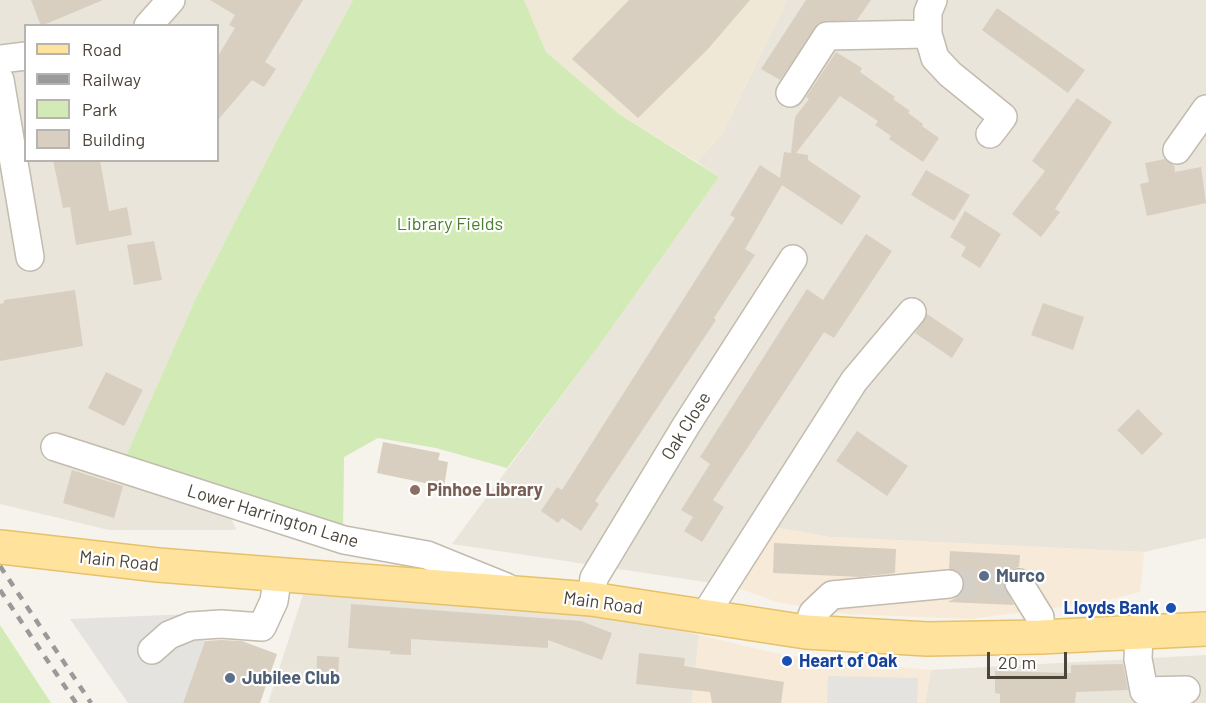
<!DOCTYPE html>
<style>
body{margin:0}
#map{position:relative;width:1206px;height:703px;overflow:hidden;background:#f6f3ec;font-family:Barlow,sans-serif}
canvas{display:block}
.legend{position:absolute;left:24px;top:24px;width:195px;height:138px;box-sizing:border-box;background:#fff;border:2px solid #b7b4b0;margin:0;padding:8px 10px;list-style:none;font-size:18px;color:#4b4439}
.legend li{display:flex;align-items:center;gap:12px;height:30px}
.legend b{width:30px;border:2px solid #b7b4b0}
.scale{position:absolute;left:987px;top:652px;width:80px;height:27px;box-sizing:border-box;border:3px solid #4b4439;border-top:0;padding-left:8px;font-size:18px;line-height:21px;white-space:nowrap;color:#4b4439;-webkit-text-stroke:4px #fff;paint-order:stroke}
</style>
<div id="map">
<canvas width="1206" height="703"></canvas>
<ul class="legend">
<li><b style="height:8px;background:#ffe39c"></b>Road</li>
<li><b style="height:8px;background:#9a9a9a"></b>Railway</li>
<li><b style="height:16px;background:#d2eab5"></b>Park</li>
<li><b style="height:16px;background:#d8cfc1"></b>Building</li>
</ul>
<div class="scale">20 m</div>
</div>
<script>
const g = document.querySelector('canvas').getContext('2d');
g.lineJoin = 'round';
function paint(path, color) { g.fillStyle = color; g.fill(path, 'evenodd'); }
const shape = rows => new Path2D(rows.map(r => 'M' + r).join(''));
function stroke(path, color, width, dash) { g.strokeStyle = color; g.lineWidth = width; g.lineCap = dash ? 'butt' : 'round'; g.setLineDash(dash || []); g.stroke(path); }
function drawText(font, color, halo, rows, align = 'center') {
  g.font = font + ' Barlow,sans-serif'; g.lineWidth = 4.5; g.setLineDash([]); g.textBaseline = 'middle'; g.strokeStyle = halo; g.fillStyle = color; for (const [text, x, y, turn = 0] of rows) {
    g.save(); g.translate(x, y); g.rotate((+turn || 0) * Math.PI / 180); g.textAlign = isNaN(turn) ? turn : align; if (halo) g.strokeText(text, 0, 0); g.fillText(text, 0, 0); g.restore();
  }
}
paint(shape([
 [0,0,353,0,276,142,195,300,122,465,223,499,236,530,109,530,0,504],
 [26,26,218,26,218,160,26,160],
 [787,0,1206,0,1206,538,1144,552,829,537,773,527,732,586,452,544,595,351,719,177,697,162,723,132],
 [303,595,555,603,699,635,692,703,268,703],
 [1206,655,1206,703,925,703,931,670]
]), '#eae5da');
paint(shape([
 [773,527,829,537,1144,552,1140,592,1098,602,971,619,848,614,777,602,732,586],
 [699,635,788,656,931,670,925,703,692,703]
]), '#f7ead8');
paint(shape([
 [524,0,787,0,723,132,697,162,619,114,546,52]
]), '#efe8d6');
paint(shape([
 [353,0,524,0,546,52,619,114,719,177,595,351,507,468,436,448,378,438,344,457,343,535,122,465,195,300,276,142],
 [0,625,51,703,0,703]
]), '#d2eab5');
paint(shape([
 [215,613,183,703,128,703,70,619],
 [828,676,918,678,917,703,827,703]
]), '#e5e3e0');
paint(shape([
 [31,0,103,0,41,26],
 [210,0,303,0,265,62,276,69,264,87,252,80,218,120,218,56,235,28,229,25,235,15],
 [629,0,750,0,707,50,638,118,572,59],
 [806,0,871,0,857,20,819,23,780,80,761,69],
 [997,8,1085,70,1068,93,982,30],
 [836,52,862,68,860,72,895,97,893,99,910,111,908,113,923,124,922,126,939,138,923,162,889,139,891,136,875,125,878,121,840,96,796,153,808,155,808,160,861,196,842,225,782,185,745,249,755,255,714,318,716,320,595,501,599,504,581,531,562,518,558,523,541,511,557,487,562,490,735,218,730,215,760,165,780,178,784,152,791,153,795,117,809,99,806,97],
 [1077,98,1112,122,1055,209,1060,212,1041,237,1012,214,1045,171,1032,161],
 [1165,159,1174,165,1175,172,1201,167,1206,203,1147,216,1140,184,1149,182,1145,163],
 [53,160,100,160,109,211,127,207,132,235,76,245,70,207,63,208],
 [926,170,970,195,954,221,911,195],
 [965,211,1001,234,980,268,961,256,966,247,950,237],
 [866,234,892,251,834,338,824,332,713,500,724,507,702,542,684,531,693,517,681,510,710,464,700,457,807,289,823,300],
 [154,241,162,280,134,285,127,245],
 [75,290,83,346,0,361,0,304,4,303,4,300],
 [1043,303,1084,317,1073,350,1031,335],
 [927,314,964,339,952,358,915,333],
 [106,372,143,390,124,426,88,408],
 [1138,409,1163,434,1142,455,1117,430],
 [857,431,908,466,887,496,836,461],
 [383,442,440,453,438,460,448,462,444,487,377,473],
 [72,470,123,486,114,518,63,503],
 [774,543,896,549,895,573,860,577,773,573],
 [950,551,1020,555,1019,567,1010,570,1003,583,1014,605,948,602,959,596,965,583,961,574,949,569],
 [351,604,581,621,612,633,602,660,548,640,548,648,411,639,411,655,390,654,391,651,348,648],
 [221,640,242,641,277,654,260,703,183,703,205,641],
 [639,653,685,658,684,666,784,682,781,703,712,703,710,692,636,684],
 [317,656,339,657,338,683,316,682],
 [1123,664,1128,690,1076,692,1075,703,1000,703,1000,694,995,693,995,671,1071,673,1071,665]
]), '#d8cfc1');
stroke(shape([
 [949,584,1019,583]
]), '#d4d0c8', 27, [27, 14]);
const minor = shape([
 [933,0,928,12,928,34,935,58,950,74,1003,117,990,134],
 [148,26,171,0],
 [0,59,26,56],
 [0,80,30,257],
 [790,93,827,36,928,34],
 [1177,150,1206,109],
 [55,447,344,540,427,555,506,587],
 [1019,583,1040,617,1040,637],
 [591,599,594,578,687,424,793,259],
 [703,618,854,381,912,312],
 [806,632,813,613,832,595,949,584],
 [1139,633,1138,659,1144,691,1186,690],
 [152,650,169,635,191,626,221,624,262,627,274,601,278,574]
]);
const major = shape([
 [0,547,158,565,591,599,806,632,927,639,1040,637,1206,629]
]);
stroke(minor, '#c2bbae', 30);
stroke(major, '#e6c16a', 36);
stroke(minor, '#fff', 27);
stroke(major, '#ffe39c', 33);
stroke(shape([
 [0,566,91,703],
 [0,590,76,703]
]), '#9a9a9a', 4.5, [8, 8]);
for (const [x, y, r, color] of [
 [415,490,6,"#8d6e63"],
 [984,576,6,"#5c6f8a"],
 [1171,608,6,"#1a4fb4"],
 [787,661,6,"#1a4fb4"],
 [230,678,6,"#5c6f8a"]
]) { const dot = new Path2D(); dot.arc(x, y, r, 0, 2 * Math.PI); g.fillStyle = color; g.fill(dot); stroke(dot, '#fff', 2); }
drawText('18px', '#4a7f2a', '#fff', [
 ["Library Fields",450,224]
]);
drawText('18px', '#4b4439', '#fff', [
 ["Oak Close",686,426,-58],
 ["Lower Harrington Lane",273,516,17],
 ["Main Road",119,561,6],
 ["Main Road",603,603,8]
]);
drawText('bold 18px', '#785e54', '#fff', [
 ["Pinhoe Library",427,490]
], 'left');
drawText('bold 18px', '#4e5e75', '#fff', [
 ["Murco",996,576],
 ["Jubilee Club",242,678]
], 'left');
drawText('bold 18px', '#164399', '#fff', [
 ["Lloyds Bank",1159,608],
 ["Heart of Oak",799,661,"left"]
], 'right');
</script>
